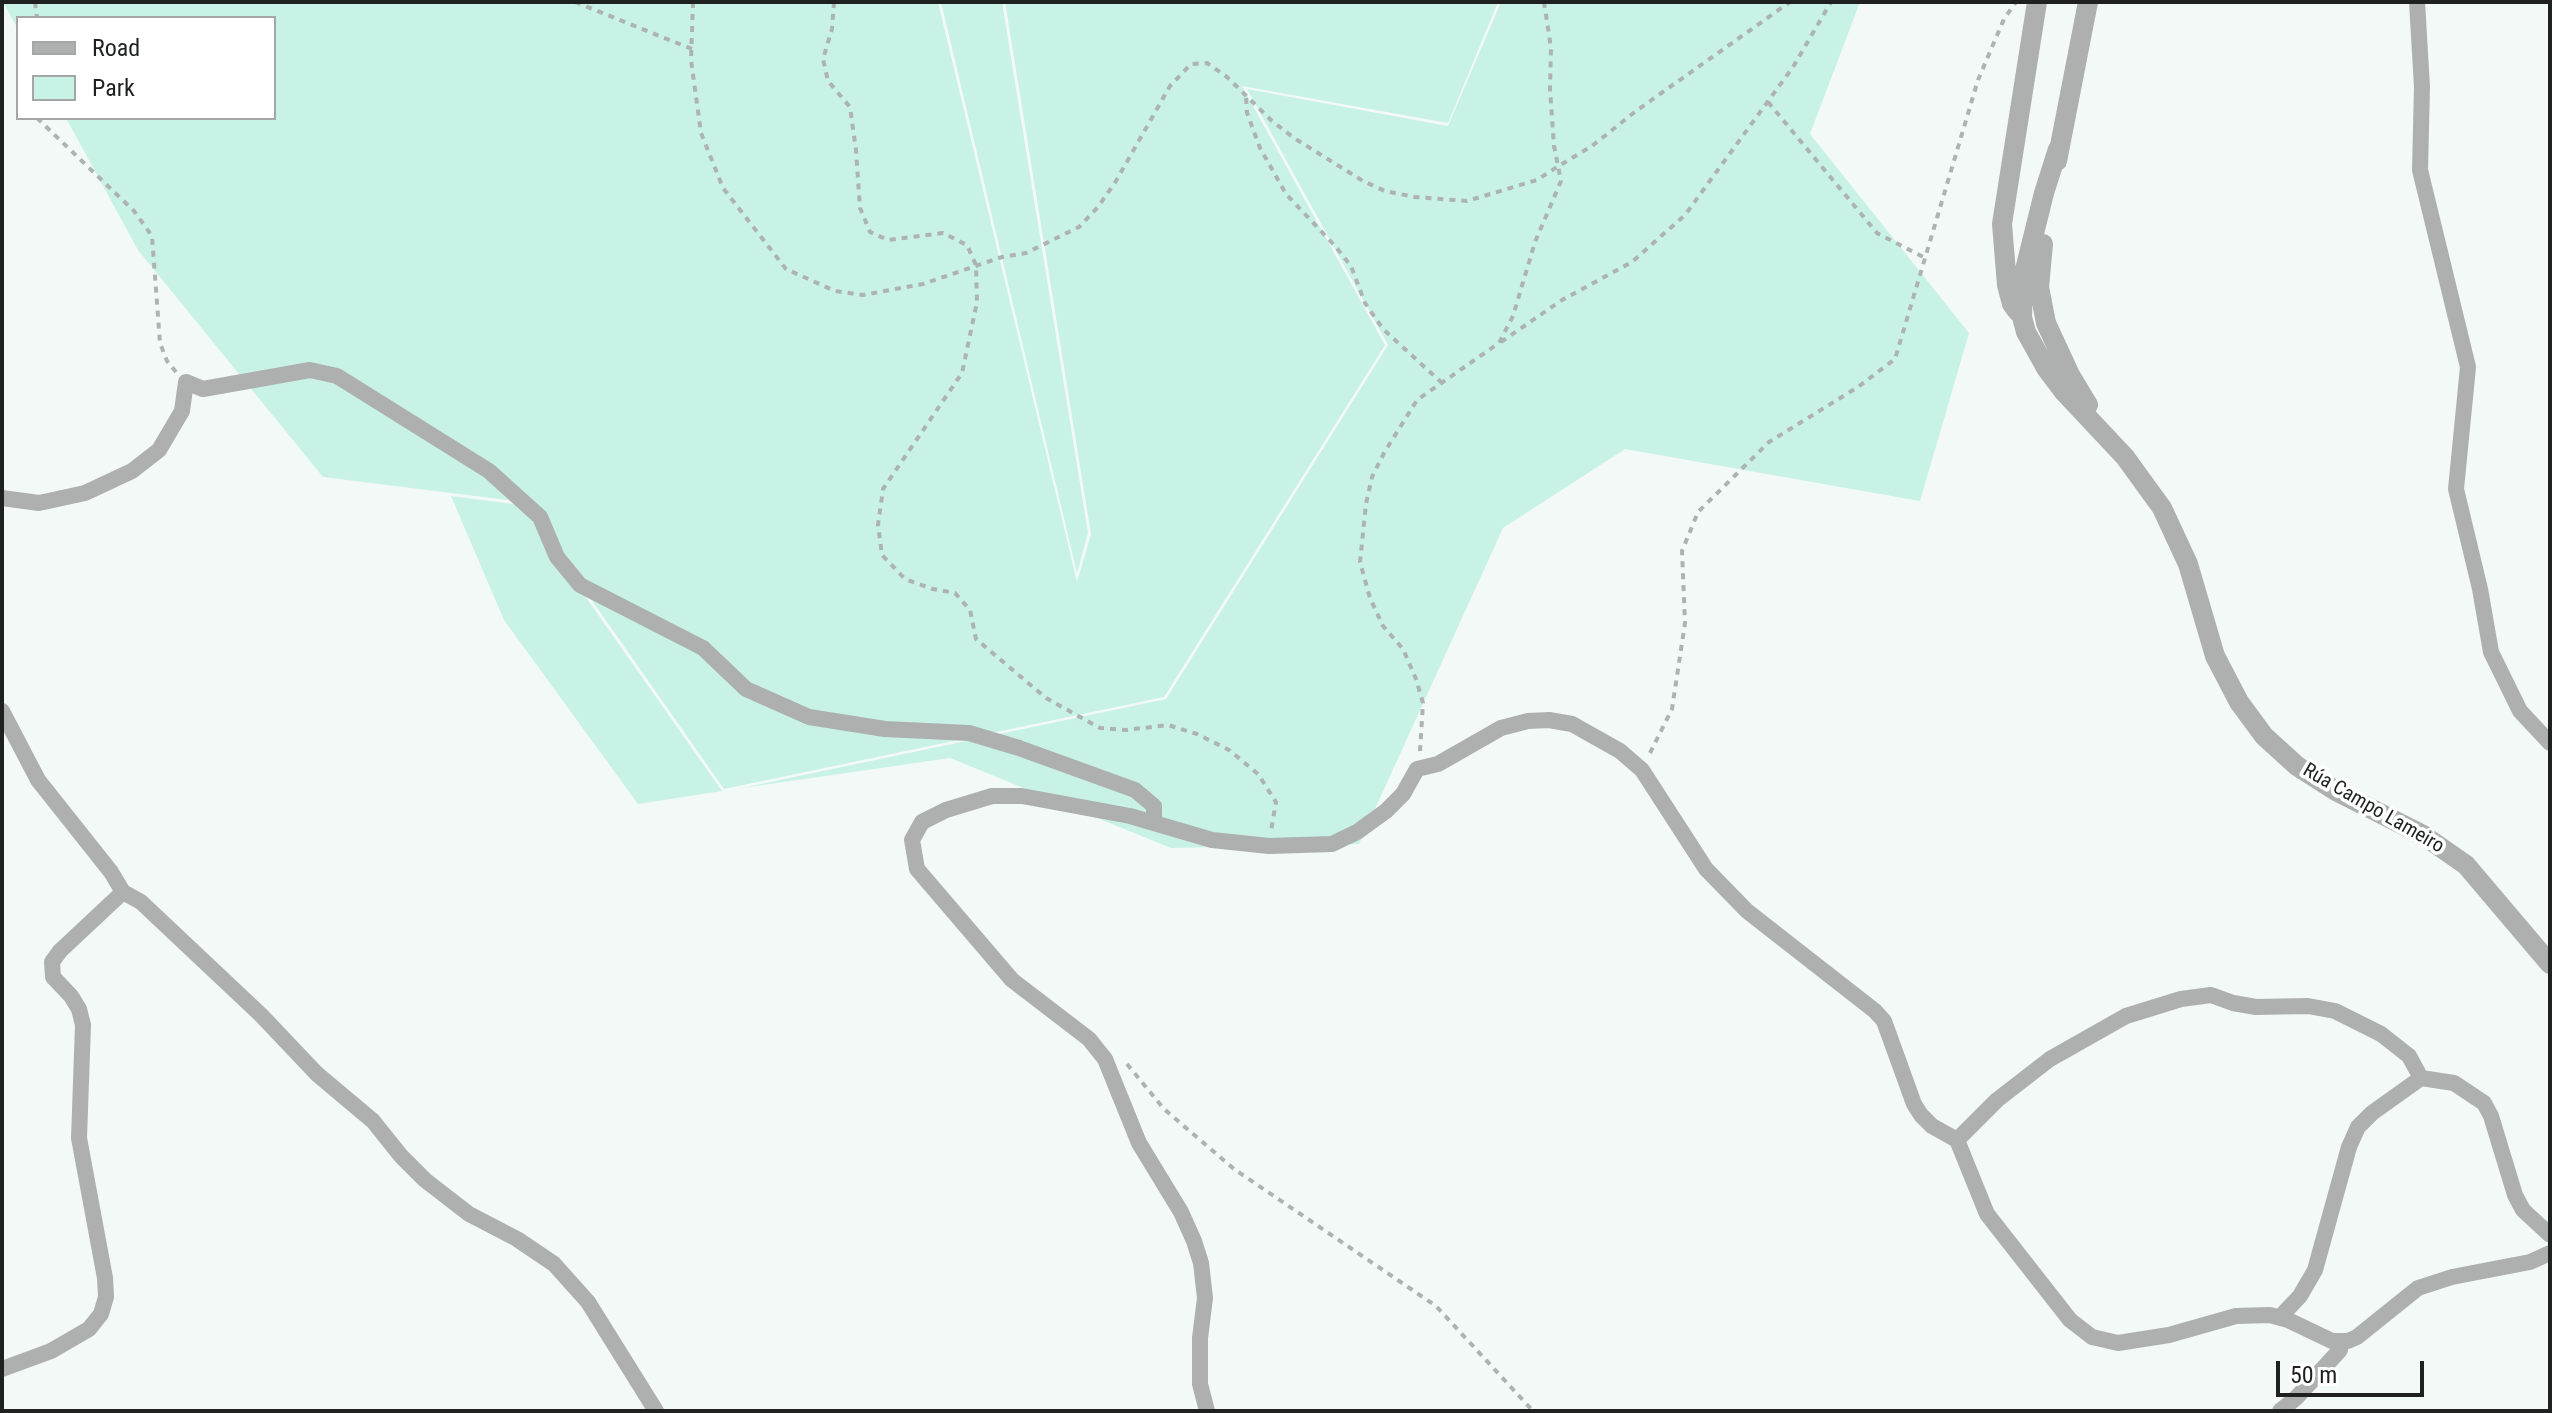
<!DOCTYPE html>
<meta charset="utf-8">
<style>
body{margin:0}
#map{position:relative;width:2552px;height:1413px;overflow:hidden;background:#f2f9f7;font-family:"Roboto Condensed",sans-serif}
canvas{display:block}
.frame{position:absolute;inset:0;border:4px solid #1e2120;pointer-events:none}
.legend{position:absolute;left:16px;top:16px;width:260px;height:104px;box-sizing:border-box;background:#fff;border:2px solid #a5a6a6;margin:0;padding:10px 14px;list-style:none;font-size:24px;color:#1e2120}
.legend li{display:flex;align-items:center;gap:16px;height:40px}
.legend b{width:40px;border:2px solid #a5a6a6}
.scale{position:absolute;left:2276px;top:1361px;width:148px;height:36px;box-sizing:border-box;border:4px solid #1e2120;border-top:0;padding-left:10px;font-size:24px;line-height:28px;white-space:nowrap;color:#1e2120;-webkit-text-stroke:6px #fff;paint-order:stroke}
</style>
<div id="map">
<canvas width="2552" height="1413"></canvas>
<div class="frame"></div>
<ul class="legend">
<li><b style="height:10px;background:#adb0af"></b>Road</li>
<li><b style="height:22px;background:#c8f2e6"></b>Park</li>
</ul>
<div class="scale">50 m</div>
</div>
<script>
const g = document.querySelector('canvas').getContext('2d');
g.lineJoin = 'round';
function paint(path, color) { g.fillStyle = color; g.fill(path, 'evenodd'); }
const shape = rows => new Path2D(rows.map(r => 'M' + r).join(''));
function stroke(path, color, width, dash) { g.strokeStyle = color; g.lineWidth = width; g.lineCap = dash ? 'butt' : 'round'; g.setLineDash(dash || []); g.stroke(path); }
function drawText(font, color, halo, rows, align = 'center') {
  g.font = font + ' "Roboto Condensed",sans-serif'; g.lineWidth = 7; g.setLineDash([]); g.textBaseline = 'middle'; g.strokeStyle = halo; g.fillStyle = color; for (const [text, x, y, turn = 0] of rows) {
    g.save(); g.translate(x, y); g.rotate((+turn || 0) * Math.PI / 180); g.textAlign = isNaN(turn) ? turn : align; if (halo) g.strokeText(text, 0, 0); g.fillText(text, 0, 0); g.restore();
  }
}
paint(shape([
 [3,2,938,2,1077,582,1091,534,1005,2,1498,2,1448,123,1242,86,1385,345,1164,697,724,789,523,502,323,477,138,250,66,118,274,118,274,18,18,18,18,29],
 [941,2,1002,2,1088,533,1077,573],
 [1501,2,1860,2,1810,134,1969,333,1920,501,1625,449,1503,528,1359,844,1171,848,950,758,742,788,1166,699,1388,345,1247,89,1448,126],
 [451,496,521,505,722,791,638,804,504,620]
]), '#c8f2e6');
stroke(shape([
 [35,2,37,18],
 [575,2,692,49],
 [693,2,691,60,701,133,723,188,786,269,835,291,863,295,923,284,1002,257,1026,253,1079,227,1098,207,1116,181,1170,86,1191,64,1207,63,1227,77,1272,121,1294,138,1363,181,1385,191,1415,197,1467,201,1537,180,1557,167,1592,146,1636,111,1790,2],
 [834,2,832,29,823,59,828,81,850,107,856,150,860,208,870,232,888,240,943,233,967,245,976,265,977,302,962,373,883,489,878,525,882,555,905,579,933,589,955,593,970,610,976,639,1046,698,1100,728,1126,730,1168,725,1197,734,1229,750,1258,774,1276,802,1271,831],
 [1246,98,1247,113,1260,148,1286,194,1335,246,1351,266,1365,303,1383,329,1442,383],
 [1768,102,1877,233,1925,258],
 [37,118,134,211,152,236,160,343,167,361,176,372],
 [1501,342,1562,300,1632,262,1685,215,1793,67,1831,2],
 [1420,751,1423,703,1416,679,1403,649,1383,626,1370,598,1360,562,1366,504,1372,477,1384,453,1417,400,1499,343,1513,316,1535,242,1561,181,1554,146,1550,89,1551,48,1544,2],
 [1650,753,1672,709,1685,623,1682,551,1698,512,1769,442,1858,387,1895,359,1978,80,2004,19,2016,2],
 [1127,1064,1164,1109,1234,1169,1436,1306,1533,1411]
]), '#adb3b1', 4, [6, 6]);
stroke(shape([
 [2417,2,2422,87,2420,170,2468,367,2456,489,2480,589,2491,652,2520,711,2550,743],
 [2,498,39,503,85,493,132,471,159,450,182,411,186,382,203,389,310,370,337,376,489,471,540,517,557,557,580,585,703,648,746,689,809,717,885,729,969,733,1019,748,1135,790,1154,806,1154,823],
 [2,711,38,780,111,872,123,892,141,902,261,1015,317,1074,373,1121,401,1156,425,1180,469,1214,517,1239,554,1264,588,1302,656,1411],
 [1957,1140,1997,1100,2050,1059,2126,1016,2181,999,2211,995,2233,1003,2256,1007,2308,1006,2335,1011,2381,1034,2409,1056,2421,1078],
 [2280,1317,2300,1296,2315,1270,2349,1147,2358,1127,2372,1113,2421,1078,2454,1083,2484,1103,2491,1116,2515,1195,2523,1210,2550,1235],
 [2,1369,51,1351,89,1329,101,1314,106,1297,105,1278,79,1138,83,1025,79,1009,71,996,53,977,52,962,60,951,123,892],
 [1207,1411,1200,1384,1200,1338,1205,1298,1201,1263,1194,1241,1181,1212,1139,1143,1105,1059,1089,1039,1012,980,917,869,912,840,922,822,946,810,992,796,1022,796,1130,816,1212,840,1269,846,1332,844,1357,832,1386,811,1403,794,1417,769,1438,764,1501,728,1528,721,1549,720,1572,724,1620,751,1642,770,1706,869,1747,911,1875,1011,1884,1021,1914,1104,1921,1115,1932,1126,1957,1140,1987,1214,2070,1320,2092,1337,2118,1343,2169,1335,2236,1316,2270,1315,2288,1320,2332,1341,2348,1341,2357,1337,2418,1288,2452,1277,2530,1262,2550,1253],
 [2280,1411,2296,1398,2340,1350,2341,1342]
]), '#adb0af', 16);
stroke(shape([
 [2058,149,2044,193,2023,278,2022,317,2026,332,2046,368,2064,392,2125,457,2162,508,2188,564,2215,656,2239,702,2264,736,2297,766,2336,791,2423,835,2466,865,2550,964],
 [2057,161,2088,2],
 [2043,244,2039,287,2046,323,2070,375,2088,405],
 [2018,312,2012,304,2007,285,2002,224,2037,2]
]), '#adb0af', 20);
drawText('20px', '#1e2120', '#fff', [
 ["Rúa Campo Lameiro",2373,809,30]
]);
</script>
